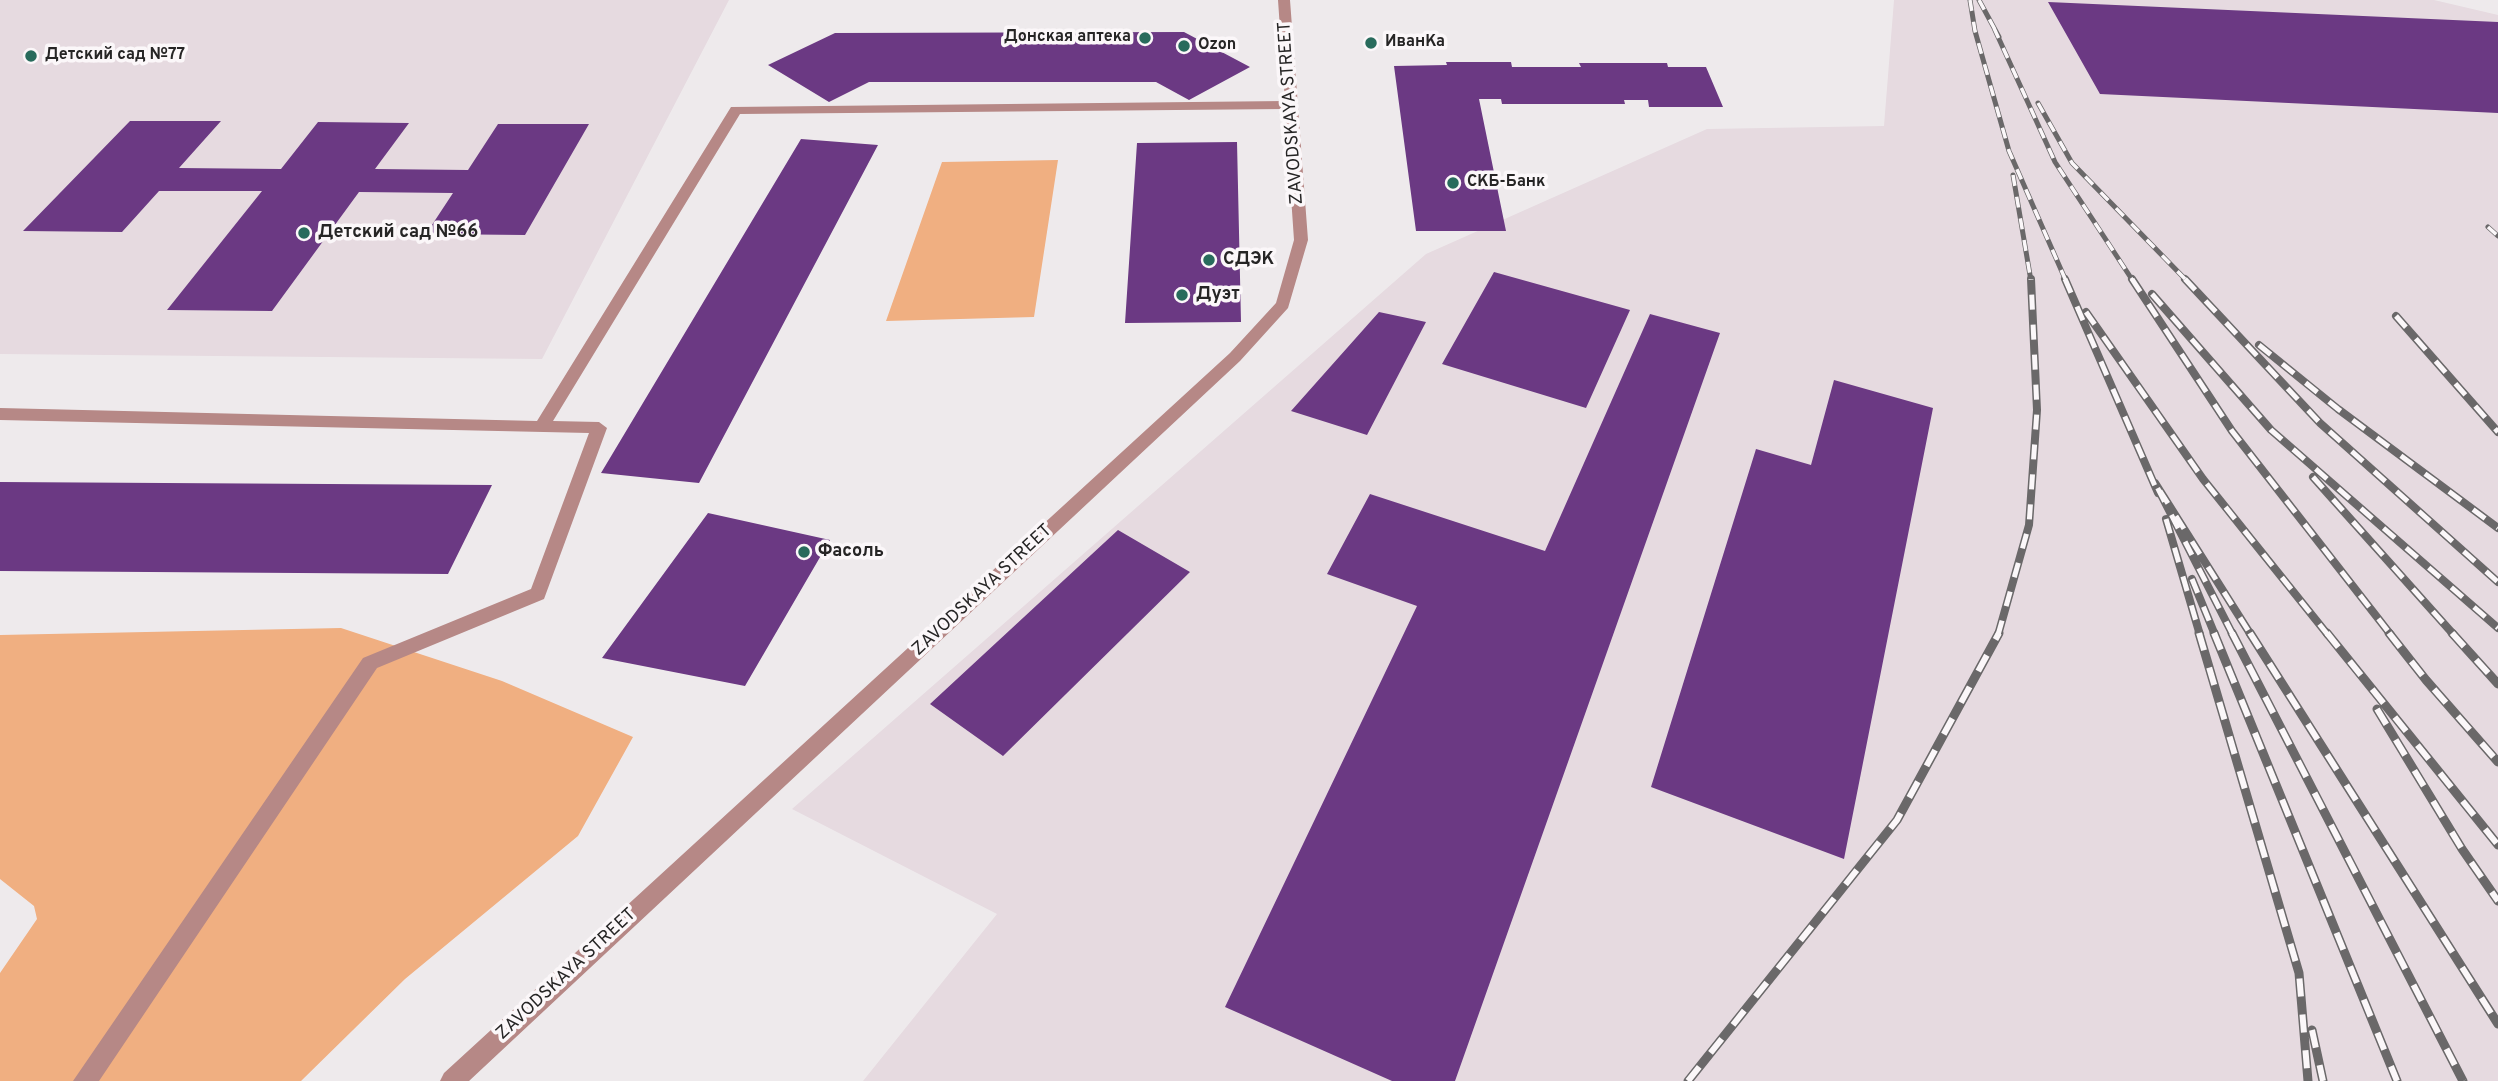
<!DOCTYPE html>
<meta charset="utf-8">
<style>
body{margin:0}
canvas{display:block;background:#eeeaec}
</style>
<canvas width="2498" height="1081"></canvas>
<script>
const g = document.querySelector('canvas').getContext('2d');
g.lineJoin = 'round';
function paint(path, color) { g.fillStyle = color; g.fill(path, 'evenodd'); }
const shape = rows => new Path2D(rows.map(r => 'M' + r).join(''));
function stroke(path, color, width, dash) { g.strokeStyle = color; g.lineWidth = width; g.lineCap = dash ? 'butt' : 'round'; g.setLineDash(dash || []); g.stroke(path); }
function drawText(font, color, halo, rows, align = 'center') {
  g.font = font + ' Overpass,sans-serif'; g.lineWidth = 7; g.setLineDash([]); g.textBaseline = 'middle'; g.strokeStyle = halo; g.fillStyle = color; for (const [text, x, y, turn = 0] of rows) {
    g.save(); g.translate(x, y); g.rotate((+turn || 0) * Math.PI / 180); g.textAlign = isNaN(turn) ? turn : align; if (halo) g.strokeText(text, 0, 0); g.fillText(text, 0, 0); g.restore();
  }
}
paint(shape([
 [0,0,729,0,542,359,0,354],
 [1894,0,2434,0,2498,15,2498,1081,863,1081,997,914,792,809,1426,254,1707,129,1884,126]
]), '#e6dae0');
paint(shape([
 [1058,160,1034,317,886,321,942,162],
 [341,628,502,681,633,737,578,836,405,979,301,1081,0,1081,0,973,37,919,34,906,0,879,0,635]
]), '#f0af81');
paint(shape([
 [2048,2,2498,22,2498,113,2100,94],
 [1184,32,1250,67,1189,100,1156,82,869,82,829,102,768,65,835,33],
 [1446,62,1511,62,1512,67,1581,67,1579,63,1667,63,1668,67,1706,67,1723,107,1649,107,1648,100,1624,100,1625,104,1502,104,1501,99,1479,99,1506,231,1416,231,1394,66,1447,65],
 [130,121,221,121,179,168,281,169,318,122,409,123,375,169,468,170,498,124,589,124,525,235,426,234,453,193,359,192,272,311,167,310,262,191,159,191,122,232,23,231],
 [801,139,878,145,699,483,601,473],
 [1237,142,1241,322,1125,323,1137,143],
 [1494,272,1630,310,1586,408,1442,364],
 [1379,312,1426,322,1367,435,1291,411],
 [1650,314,1720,333,1455,1081,1392,1081,1225,1007,1417,606,1327,574,1370,494,1545,551],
 [1834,380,1933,408,1844,859,1651,787,1756,449,1811,465],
 [0,482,492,485,448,574,0,571],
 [708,513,830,540,745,686,602,658],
 [1118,530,1190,572,1003,756,930,704]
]), '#6b3983');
paint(shape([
 [1278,0,1290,0,1308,240,1288,308,1240,361,469,1081,440,1081,444,1073,1230,353,1276,303,1294,240,1285,109,740,114,553,421,599,422,607,428,544,599,377,668,99,1081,73,1081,363,658,531,589,589,433,0,420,0,408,537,421,731,107,1285,101,1278,0]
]), '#b68886');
const railFar2 = shape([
 [1970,0,1975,31,2009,151,2066,281],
 [1979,0,1999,37],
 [1994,28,2055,162,2133,281],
 [2038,103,2072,163,2187,281],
 [2013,175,2031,281],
 [2488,227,2498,236]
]);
const railFar1 = shape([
 [2065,279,2158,493],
 [2132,279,2232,431,2391,635],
 [2185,279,2320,423,2498,582],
 [2152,294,2271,430,2498,628],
 [2086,312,2203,479,2328,635],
 [2396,316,2498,432],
 [2259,345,2338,409,2498,528],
 [2313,477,2454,635],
 [2166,519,2200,635],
 [2192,579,2215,635],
 [1998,635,2029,525,2037,410,2031,279],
 [2233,635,2155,483,2251,635]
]);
const rail = shape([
 [2199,633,2299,973,2308,1081],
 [2214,633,2397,1081],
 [2232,633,2463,1081],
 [2250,633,2498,1024],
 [2327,633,2498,845],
 [2389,633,2426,680,2498,762],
 [2452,633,2498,684],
 [2377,709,2462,849,2498,901],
 [2312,1030,2323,1081],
 [1688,1081,1897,820,1999,633]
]);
stroke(railFar2, '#6a6869', 5);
stroke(railFar1, '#6a6869', 8);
stroke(rail, '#6a6869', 9);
stroke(railFar2, '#fbf7f9', 3.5, [11]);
stroke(railFar1, '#fbf7f9', 5, [15]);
stroke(rail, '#fbf7f9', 6, [18]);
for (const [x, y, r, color] of [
 [1145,38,7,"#286b5c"],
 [1371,43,7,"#286b5c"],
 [1184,46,7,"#286b5c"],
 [31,56,7,"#286b5c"],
 [1453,183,7,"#286b5c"],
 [304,233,7,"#286b5c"],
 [1209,260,7,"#286b5c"],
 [1182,295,7,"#286b5c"],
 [804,552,7,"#286b5c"]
]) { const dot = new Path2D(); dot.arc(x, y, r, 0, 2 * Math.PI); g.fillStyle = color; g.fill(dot); stroke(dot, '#fbf7f9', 2.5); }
drawText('bold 16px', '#262525', '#fbf7f9', [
 ["Донская аптека",1131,38,"right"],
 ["ИванКа",1385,43],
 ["Ozon",1198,46],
 ["Детский сад №77",45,56],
 ["СКБ-Банк",1467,183]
], 'left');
drawText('18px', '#262525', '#fbf7f9', [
 ["ZAVODSKAYA STREET",1292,113,-94],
 ["ZAVODSKAYA STREET",983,591,-43],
 ["ZAVODSKAYA STREET",567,975,-43]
]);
drawText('bold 18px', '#262525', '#fbf7f9', [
 ["Детский сад №66",318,233],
 ["СДЭК",1223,260],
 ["Дуэт",1196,295],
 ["Фасоль",818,552]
], 'left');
</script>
